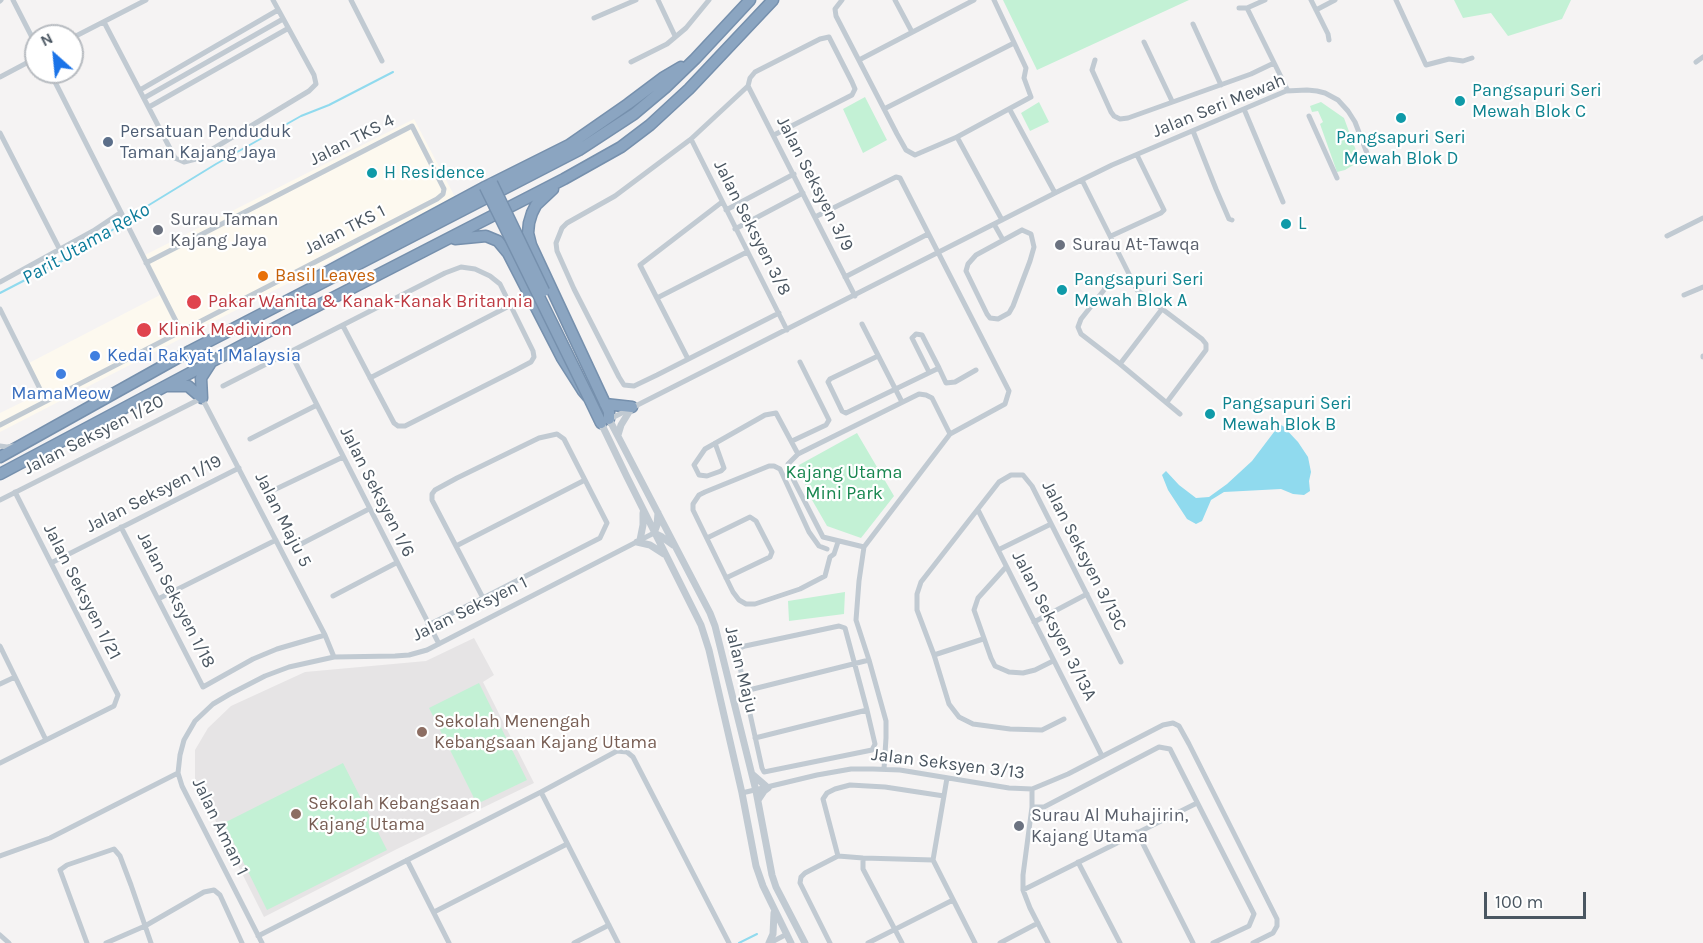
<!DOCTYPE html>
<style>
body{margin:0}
#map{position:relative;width:1703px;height:943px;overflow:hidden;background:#f5f3f3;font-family:Karla,sans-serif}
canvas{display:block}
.north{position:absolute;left:24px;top:24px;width:60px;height:60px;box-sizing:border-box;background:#fff;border:2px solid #b7bbc0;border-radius:50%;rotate:333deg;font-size:16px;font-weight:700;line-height:24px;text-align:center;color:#4a5661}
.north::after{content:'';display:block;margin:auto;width:21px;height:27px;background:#1a73e8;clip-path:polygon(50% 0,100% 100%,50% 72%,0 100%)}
.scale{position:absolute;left:1484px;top:892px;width:102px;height:27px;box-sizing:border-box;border:3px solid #4a5661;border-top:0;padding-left:8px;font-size:18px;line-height:21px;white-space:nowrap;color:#4a5661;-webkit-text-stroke:4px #fff;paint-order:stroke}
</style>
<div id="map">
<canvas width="1703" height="943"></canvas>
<div class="north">N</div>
<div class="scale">100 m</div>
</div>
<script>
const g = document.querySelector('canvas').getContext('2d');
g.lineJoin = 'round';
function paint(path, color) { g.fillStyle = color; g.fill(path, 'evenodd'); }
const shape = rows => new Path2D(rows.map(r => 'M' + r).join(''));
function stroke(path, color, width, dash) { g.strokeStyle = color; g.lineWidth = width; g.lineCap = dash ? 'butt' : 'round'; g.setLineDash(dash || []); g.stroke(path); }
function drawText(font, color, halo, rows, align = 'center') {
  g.font = font + ' Karla,sans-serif'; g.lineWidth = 4.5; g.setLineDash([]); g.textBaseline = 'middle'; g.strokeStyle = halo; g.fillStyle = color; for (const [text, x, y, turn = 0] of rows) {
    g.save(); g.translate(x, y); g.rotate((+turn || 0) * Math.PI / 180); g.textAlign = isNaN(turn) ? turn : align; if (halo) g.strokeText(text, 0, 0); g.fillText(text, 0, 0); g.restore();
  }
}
paint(shape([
 [414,119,455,197,0,432,0,413,41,393,27,364,162,294,143,256]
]), '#fdf9ef');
paint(shape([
 [474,638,494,675,483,682,534,783,397,849,264,917,195,780,195,750,208,728,231,706,305,672,426,661]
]), '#e6e4e5');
paint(shape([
 [1003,0,1189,0,1037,70],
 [1454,0,1571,0,1562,19,1508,36,1491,13,1463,18],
 [865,97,887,140,863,153,843,109],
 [1039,102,1049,122,1030,131,1021,113],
 [1321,102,1344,118,1358,156,1355,164,1345,170,1337,172,1320,124,1323,122,1318,111,1312,112,1310,106],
 [857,433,894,496,861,538,827,526,808,493,799,465],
 [845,592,844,614,789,621,788,601],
 [479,683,527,780,477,804,429,708],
 [343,763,387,850,267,910,224,823]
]), '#c3f1d5');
paint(shape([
 [1276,423,1283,426,1298,442,1308,457,1311,472,1309,481,1310,491,1304,495,1293,494,1281,489,1224,492,1211,500,1202,521,1196,524,1187,519,1168,490,1162,475,1166,471,1179,485,1196,498,1209,497,1227,484,1252,461,1274,432]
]), '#90daee');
stroke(shape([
 [0,293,83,250,149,205,216,164,301,116,329,105,393,72],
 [739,943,757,934]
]), '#90daee', 2);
const motorway = shape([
 [553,189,536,205,532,213,529,223,528,233,531,245,609,412,609,419],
 [455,239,486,236,498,241,508,253,562,358,583,391,589,398,601,423],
 [316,278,485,187,569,145,628,104,664,77,681,67],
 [168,386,188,386,202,398],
 [202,398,201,378,210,364],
 [605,404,632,407],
 [0,457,190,351,579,150,634,114,665,88,695,59,750,0],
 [0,474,288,321,564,179,621,147,650,125,689,89,773,0]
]);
stroke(motorway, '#7690ad', 13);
stroke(shape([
 [13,0,36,45],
 [351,0,382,61],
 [658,0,675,36],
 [842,0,835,9,836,16,897,134,906,150,915,155,957,137,1031,97,1024,78,1026,68,994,0],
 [895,0,912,32],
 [1311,0,1328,34,1329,40],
 [1396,0,1426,65,1449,59,1463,61,1472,58],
 [0,1,1,0],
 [1239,8,1247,8,1288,91],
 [1247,8,1265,0],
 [1316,10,1335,0],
 [594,18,636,0],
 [104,22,175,158,184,162,196,159,309,91,316,84,314,75,273,0],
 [1193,24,1221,85],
 [72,38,146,0],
 [1144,42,1172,101],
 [859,60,974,0],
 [1095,60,1092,70,1111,112,1114,116,1120,119,1128,118,1251,74,1274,63],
 [631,62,667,44,686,28,709,0],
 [1696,62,1703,57],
 [50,72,181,331],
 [0,77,36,58],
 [748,86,855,296],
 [140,90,278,10],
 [144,98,283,19],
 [149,107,287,29],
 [884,109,1014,43],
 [1244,109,1283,202],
 [1010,110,1055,193],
 [1309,116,1337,178],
 [1193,131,1216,189,1229,219,1232,220],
 [0,133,60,250],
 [774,135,852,95,855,89,852,82,829,37,820,39,755,72,750,78,748,86,691,139,615,196,567,223,562,228,556,243,557,251,574,289,619,377,624,385,634,386,657,375,779,313],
 [957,137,1002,220],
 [691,139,787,330],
 [1082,180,1137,290,1202,339,1206,344,1206,350,1167,402],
 [726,210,794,174],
 [815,217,896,177,900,178,1009,391,1005,404,950,434,864,547,859,581,856,620,869,660,886,721,886,738,884,769],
 [994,224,1003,240],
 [735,229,803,193],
 [1022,230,1031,234,1034,247,1030,261,1013,306,1009,313,998,319,990,318,987,314,966,271,968,264,976,255,1022,230],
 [1111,236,1161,213,1164,210,1137,155],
 [1667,236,1703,218],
 [845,277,928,234],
 [1098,279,1105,287,1104,290,1081,319,1078,327,1081,334,1120,364,1180,414],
 [0,282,93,231,120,213],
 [1684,295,1703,287],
 [657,298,747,252],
 [0,309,46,401],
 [862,324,902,402],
 [290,352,439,644],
 [878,356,830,379,828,382,842,411,846,413,939,368,946,383,955,382,976,370],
 [1703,357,1703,356],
 [688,359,640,265,722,202],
 [1120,364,1162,309],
 [929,372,912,338,916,334,922,335,939,368],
 [370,378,511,305],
 [223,386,445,273,461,267,475,269,490,276,500,284,533,351,534,357,531,362,514,371,405,426,398,426,394,423,376,389,343,326],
 [608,420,1055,193,1112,165,1286,91,1307,90,1317,91,1325,93,1338,100,1348,111,1355,122,1370,161],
 [0,425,437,199,443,194,444,189,412,126,146,263],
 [250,439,317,405],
 [792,441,826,425,829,420,800,362],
 [715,443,724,468,721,471,707,476,699,475,694,465,705,449,765,415,776,413,798,454],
 [0,446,7,447,13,446],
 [276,489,343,457],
 [0,500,202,398,325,635,334,657],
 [978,510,1102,756],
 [121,527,203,687,253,659,277,649,325,635],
 [707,538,750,517,756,521,772,552,770,557,726,578],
 [301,544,369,509],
 [456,546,585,480],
 [864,547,823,537,789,471,788,464,798,454,919,394,926,395,932,398,950,434],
 [827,549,819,546,809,532,780,469,774,466,769,466,705,492,699,495,693,504,693,510,733,592,739,600,746,604,755,604,800,589,825,576,830,557,834,554,838,542],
 [998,550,1051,524],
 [51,563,239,468],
 [1006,567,978,598,974,610,991,658,995,666,1009,672,1023,673,1035,670,1053,661],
 [333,596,396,563],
 [158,599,276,540],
 [1034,622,1087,594],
 [428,625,483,598,600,538,607,523,564,439,557,434,539,438,457,478,435,490,432,494,432,500,483,598],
 [0,646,46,740],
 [934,655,983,639],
 [0,684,15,677],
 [745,691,869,660],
 [1064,719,1042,730,1010,729,973,724,959,717,949,704,934,655,917,610,917,594,921,582,999,482,1011,475,1023,475,1032,486,1121,662],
 [755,738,867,710,845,628,839,626,745,646,740,648,737,652,745,691,762,768,764,772,872,750,875,744,867,710],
 [0,763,114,706,118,695,15,492],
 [947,778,933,860,975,943],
 [1032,789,1032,807,1023,875,1023,890,1030,908,1048,943],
 [541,792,618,943],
 [742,793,817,775,851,769,873,769,900,770,1009,788,1032,789,1068,774,1163,725,1173,723,1179,726,1189,744,1277,919,1277,926,1273,933,1253,943],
 [1032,807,1044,807,1159,747,1170,749,1254,914,1249,926,1213,943],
 [1137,832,1193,943],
 [0,856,50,838,178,773],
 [838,856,823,799,827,793,835,789,850,785,885,787,944,796],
 [863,858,863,869,902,943],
 [407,860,449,943],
 [1078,862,1120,943],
 [1023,890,1197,803],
 [434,912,567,844],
 [0,935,9,943],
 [258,936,541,792,617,751,627,752,633,757,729,943],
 [87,943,60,870,67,865,114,849,120,856,131,885,151,943],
 [106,943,145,926,204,892,214,890,220,895,242,943],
 [262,943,182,786,178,773,180,755,184,740,195,721,213,704,230,694,265,676,289,667,334,657,395,656,409,655,427,650,654,533],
 [574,943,609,925],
 [770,943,787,934],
 [830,943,800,883,801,877,805,873,838,856,863,858,933,860],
 [868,943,953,900],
 [1000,943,1038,923]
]), '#c1cad2', 5);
stroke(shape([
 [609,419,710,613,715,626,756,791,772,875,776,887,805,943],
 [601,423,627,477,701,625,709,650,742,793,756,866,763,886,791,943],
 [618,435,621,425,632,407],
 [658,513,657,525,654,533,662,537,673,545],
 [640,540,643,525,643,513],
 [637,542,650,545,664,554],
 [753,775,768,788,764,791,758,800],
 [769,943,773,934,774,913]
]), '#c1cad2', 7);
stroke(motorway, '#8ba5c1', 10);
const motorwayBridge = shape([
 [492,183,544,291],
 [485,187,589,398]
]);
stroke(motorwayBridge, '#7690ad', 13, []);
stroke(motorwayBridge, '#8ba5c1', 10);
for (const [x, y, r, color] of [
 [1460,101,6,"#0f9aa8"],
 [1401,118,6,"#0f9aa8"],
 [108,142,6,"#5c6f8a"],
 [372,173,6,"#0f9aa8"],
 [1286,224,6,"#0f9aa8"],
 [158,230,6,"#6b7280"],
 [1060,245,6,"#6b7280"],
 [263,276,6,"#e8710a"],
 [1062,290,6,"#0f9aa8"],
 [194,302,8,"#e0444e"],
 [144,330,8,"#e0444e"],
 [95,356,6,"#3f7fe0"],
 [61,374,6,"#3f7fe0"],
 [1210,414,6,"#0f9aa8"],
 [422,732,6,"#8d6e63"],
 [296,814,6,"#8d6e63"],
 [1019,826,6,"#6b7280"]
]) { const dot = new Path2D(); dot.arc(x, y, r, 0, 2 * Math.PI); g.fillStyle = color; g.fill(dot); stroke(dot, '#fff', 2); }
drawText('18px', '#0d838f', '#fff', [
 ["Pangsapuri Seri",1472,91],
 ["Mewah Blok C",1472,112],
 ["Pangsapuri Seri",1401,138,"center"],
 ["Mewah Blok D",1401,159,"center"],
 ["H Residence",384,173],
 ["L",1298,224],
 ["Pangsapuri Seri",1074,280],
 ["Mewah Blok A",1074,301],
 ["Pangsapuri Seri",1222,404],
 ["Mewah Blok B",1222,425]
], 'left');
drawText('18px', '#4a5661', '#fff', [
 ["Jalan Seri Mewah",1219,106,-22],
 ["Jalan TKS 4",352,140,-27],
 ["Jalan Seksyen 3/9",815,184,63],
 ["Jalan Seksyen 3/8",752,228,63],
 ["Jalan TKS 1",345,230,-27],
 ["Jalan Seksyen 1/20",94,435,-27],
 ["Jalan Seksyen 1/6",377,492,63],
 ["Jalan Seksyen 1/19",154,494,-27],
 ["Jalan Maju 5",283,520,63],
 ["Jalan Seksyen 3/13C",1084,556,63],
 ["Jalan Seksyen 1/21",82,592,63],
 ["Jalan Seksyen 1/18",176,600,63],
 ["Jalan Seksyen 1",470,609,-26],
 ["Jalan Seksyen 3/13A",1054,626,63],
 ["Jalan Maju",741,670,76],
 ["Jalan Seksyen 3/13",948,764,7],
 ["Jalan Aman 1",220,827,64]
]);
drawText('18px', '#4e5e75', '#fff', [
 ["Persatuan Penduduk",120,132],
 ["Taman Kajang Jaya",120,153]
], 'left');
drawText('18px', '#5b616d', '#fff', [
 ["Surau Taman",170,220],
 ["Kajang Jaya",170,241],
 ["Surau At-Tawqa",1072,245],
 ["Surau Al Muhajirin,",1031,816],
 ["Kajang Utama",1031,837]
], 'left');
drawText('18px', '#c56008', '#fff', [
 ["Basil Leaves",275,276]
], 'left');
drawText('18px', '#be3a42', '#fff', [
 ["Pakar Wanita & Kanak-Kanak Britannia",208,302],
 ["Klinik Mediviron",158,330]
], 'left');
drawText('18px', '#366cbe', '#fff', [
 ["Kedai Rakyat 1 Malaysia",107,356],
 ["MamaMeow",61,394,"center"]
], 'left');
drawText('18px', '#17864f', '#fff', [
 ["Kajang Utama",844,473],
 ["Mini Park",844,494]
]);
drawText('18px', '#785e54', '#fff', [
 ["Sekolah Menengah",434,722],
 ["Kebangsaan Kajang Utama",434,743],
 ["Sekolah Kebangsaan",308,804],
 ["Kajang Utama",308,825]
], 'left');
drawText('italic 20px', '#0c7c9b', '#fff', [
 ["Parit Utama Reko",86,244,-30]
]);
</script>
